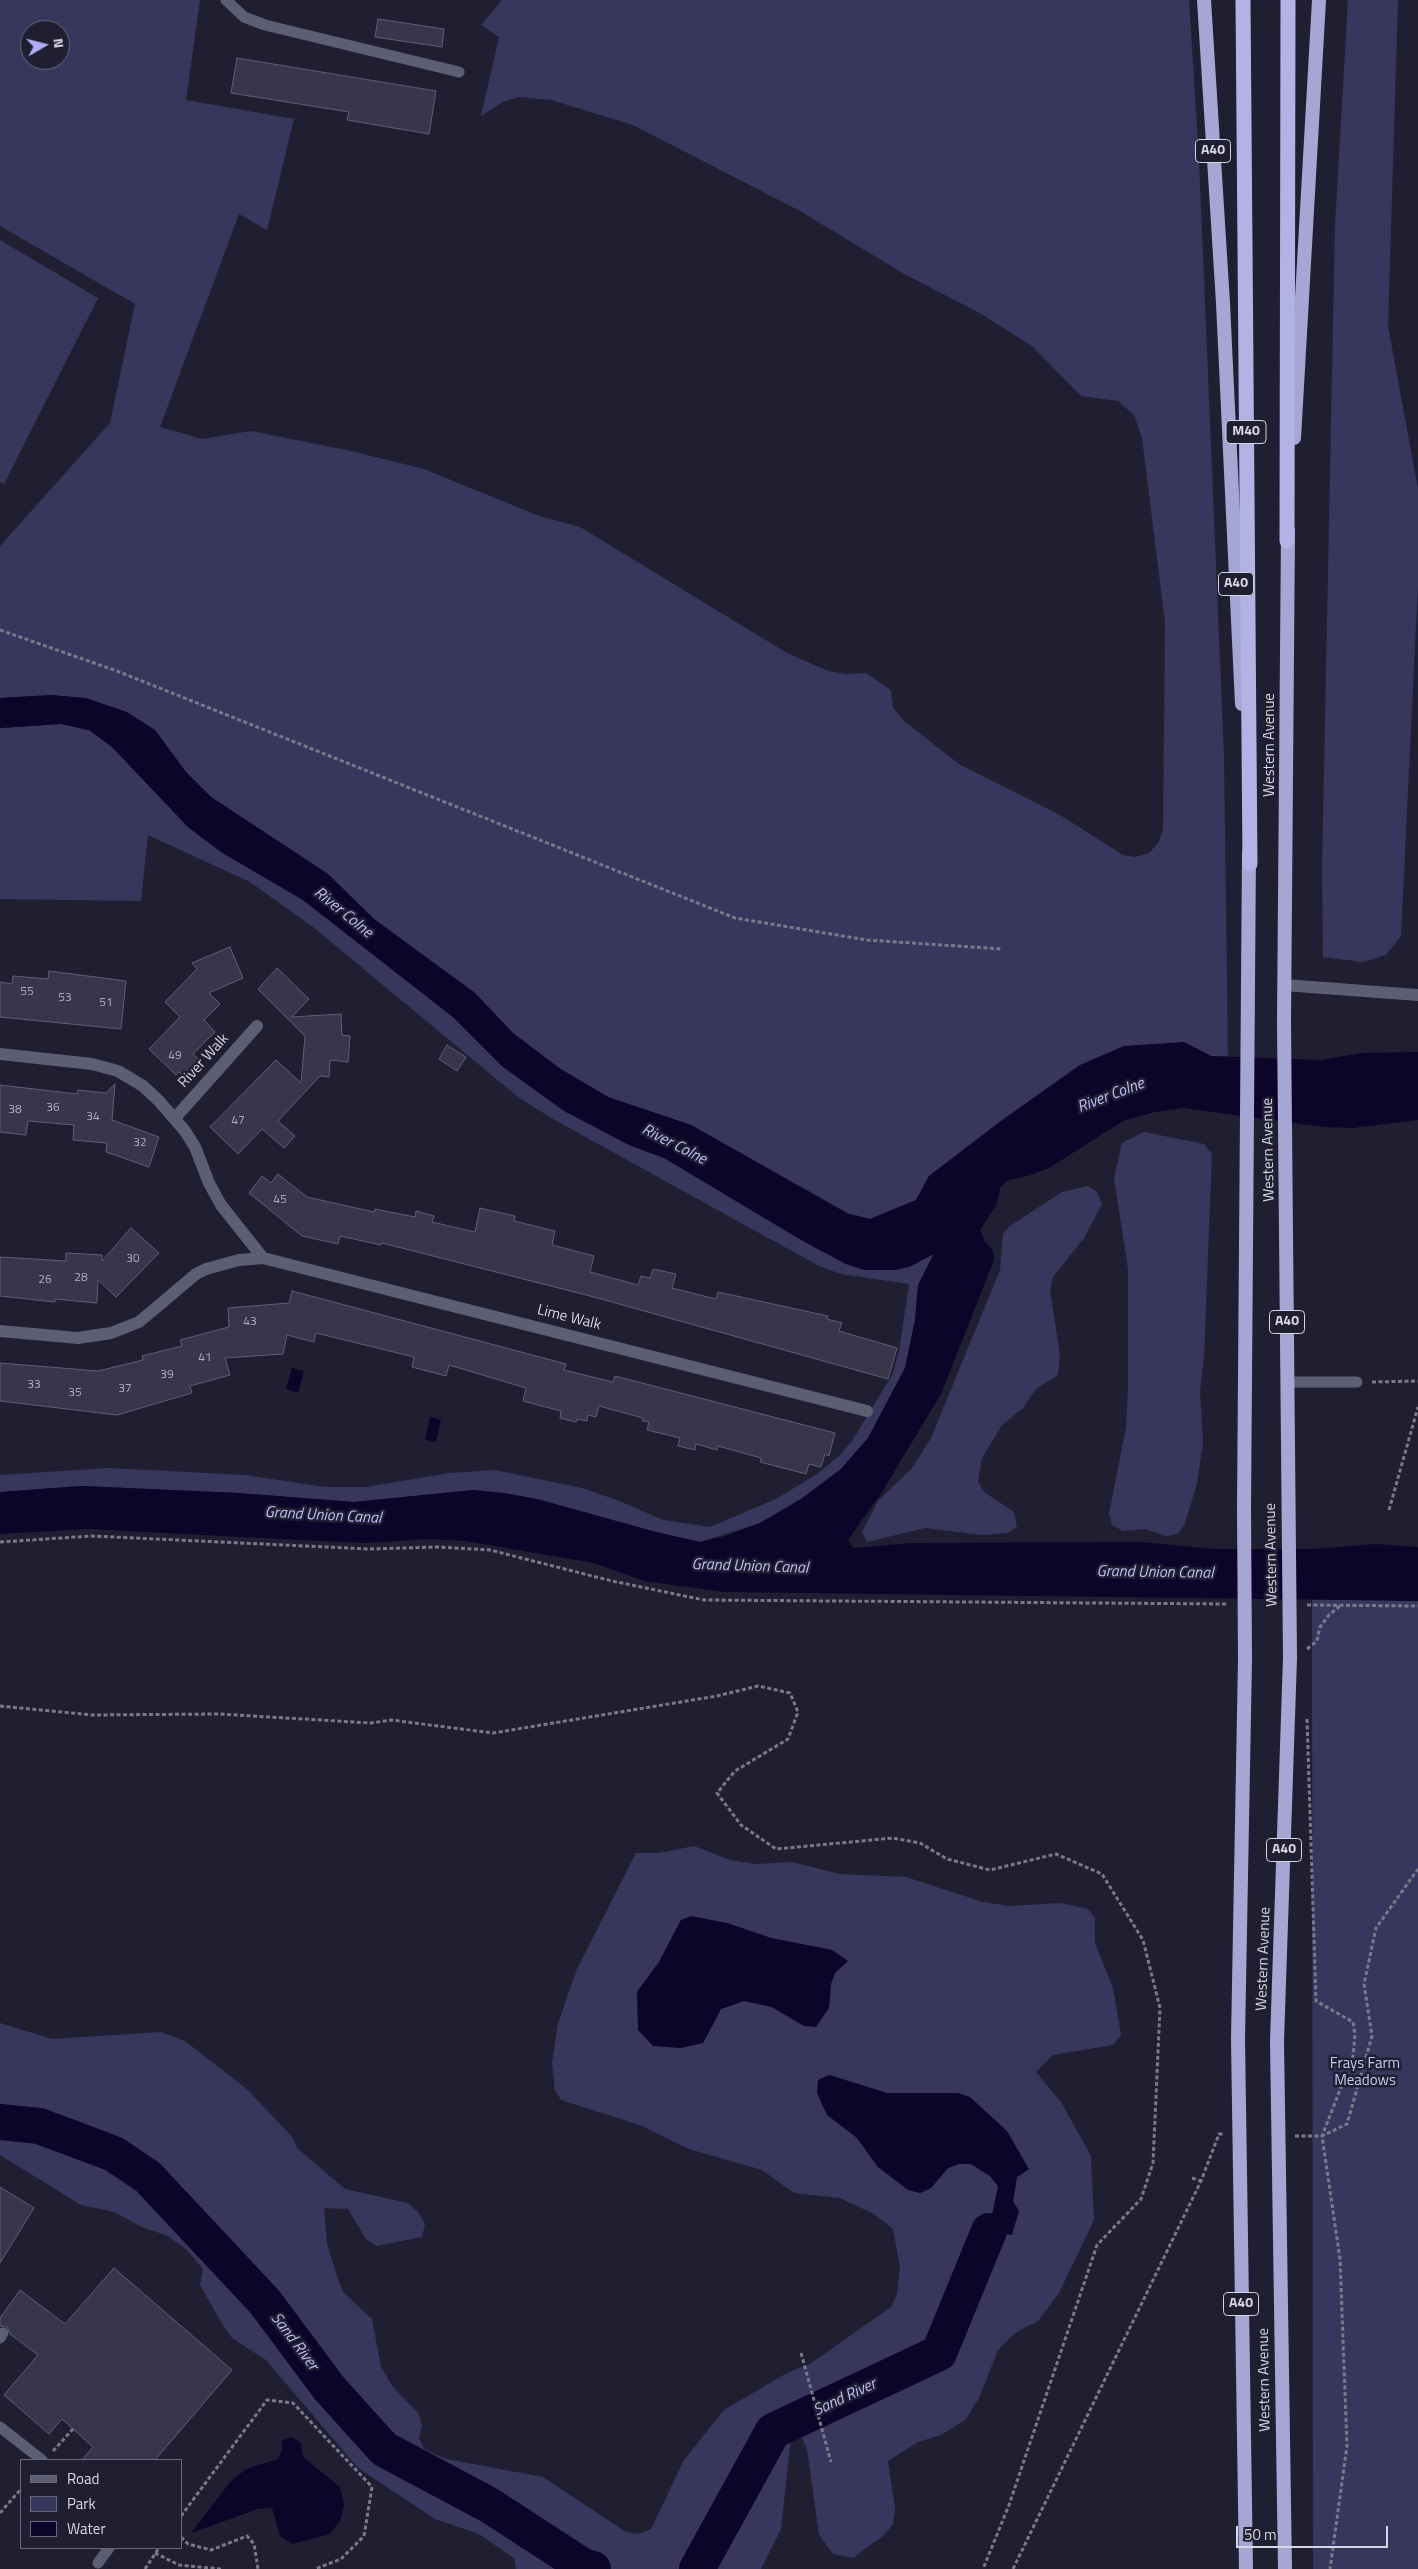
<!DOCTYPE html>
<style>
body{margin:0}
#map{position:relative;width:1418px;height:2569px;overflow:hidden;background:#201f32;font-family:"Titillium Web",sans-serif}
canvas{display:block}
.legend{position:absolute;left:20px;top:2459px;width:162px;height:90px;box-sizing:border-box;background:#201f32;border:1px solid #696979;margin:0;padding:6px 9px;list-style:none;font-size:15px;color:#d6d7e4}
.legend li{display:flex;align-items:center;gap:10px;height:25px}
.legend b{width:25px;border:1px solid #696979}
.north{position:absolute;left:20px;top:20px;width:50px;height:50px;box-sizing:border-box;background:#201f32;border:1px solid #696979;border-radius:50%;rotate:82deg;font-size:14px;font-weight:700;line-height:20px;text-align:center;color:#d6d7e4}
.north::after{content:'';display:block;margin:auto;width:18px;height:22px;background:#b0aefa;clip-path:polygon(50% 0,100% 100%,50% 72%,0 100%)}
.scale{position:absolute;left:1236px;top:2526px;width:152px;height:22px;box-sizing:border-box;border:2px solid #d6d7e4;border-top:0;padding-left:6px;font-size:15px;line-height:18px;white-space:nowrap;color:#d6d7e4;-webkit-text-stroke:4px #201f32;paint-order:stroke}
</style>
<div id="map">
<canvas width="1418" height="2569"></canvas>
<ul class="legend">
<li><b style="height:6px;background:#5e5e72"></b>Road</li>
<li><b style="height:14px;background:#38365c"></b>Park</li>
<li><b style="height:14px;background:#0c0429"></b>Water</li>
</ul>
<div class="north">N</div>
<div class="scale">50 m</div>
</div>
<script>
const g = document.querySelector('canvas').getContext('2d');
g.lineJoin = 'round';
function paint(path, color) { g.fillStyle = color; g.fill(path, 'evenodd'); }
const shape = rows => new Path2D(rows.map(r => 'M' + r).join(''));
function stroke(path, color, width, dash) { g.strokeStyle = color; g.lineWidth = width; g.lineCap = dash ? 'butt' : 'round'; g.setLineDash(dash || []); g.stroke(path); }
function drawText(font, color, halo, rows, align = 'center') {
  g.font = font + ' "Titillium Web",sans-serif'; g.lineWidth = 5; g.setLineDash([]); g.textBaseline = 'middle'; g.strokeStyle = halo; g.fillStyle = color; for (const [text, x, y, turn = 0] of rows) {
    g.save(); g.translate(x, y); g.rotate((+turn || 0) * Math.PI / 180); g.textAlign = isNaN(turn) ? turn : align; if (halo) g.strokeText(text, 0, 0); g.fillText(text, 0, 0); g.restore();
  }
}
paint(shape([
 [0,0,200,0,186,100,294,119,267,230,239,214,160,427,202,439,251,431,351,451,424,469,539,516,580,527,787,653,828,671,846,674,866,673,891,690,893,707,903,720,959,764,1060,815,1123,855,1135,857,1149,853,1158,843,1163,830,1165,623,1142,438,1134,415,1118,401,1081,396,1032,346,978,312,906,275,800,211,633,125,551,100,518,97,503,102,481,116,499,37,481,25,502,0,1189,0,1199,160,1224,757,1228,1057,1211,1056,1184,1042,1080,1065,1001,1121,929,1176,916,1200,870,1219,848,1213,691,1125,608,1097,559,1068,513,1033,475,993,374,919,328,874,211,797,186,772,155,730,52,695,0,698,0,546,110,423,135,304,0,226],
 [30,30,60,30,60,60,30,60],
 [1348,0,1398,0,1388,326,1418,489,1418,583,1401,936,1386,955,1363,962,1323,957,1322,868,1335,225],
 [0,240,98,298,4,484,0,482],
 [61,724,89,730,112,747,188,827,221,852,303,900,453,1017,503,1067,629,1145,664,1158,803,1241,846,1264,909,1267,934,1253,918,1285,915,1320,905,1368,868,1438,841,1469,801,1499,760,1523,700,1542,656,1532,537,1499,504,1493,473,1490,354,1502,238,1493,82,1486,0,1492,0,1475,109,1468,245,1475,325,1487,366,1487,450,1473,495,1470,582,1488,617,1500,663,1520,710,1527,776,1499,817,1474,841,1454,852,1441,892,1375,899,1351,909,1284,841,1274,819,1266,553,1119,518,1097,313,927,250,882,148,835,141,901,0,899,0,728],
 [1144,1132,1204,1144,1212,1154,1204,1357,1200,1391,1203,1442,1197,1484,1185,1523,1178,1534,1166,1536,1145,1529,1123,1531,1112,1525,1109,1514,1126,1427,1128,1386,1128,1269,1114,1178,1122,1143],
 [1088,1186,1097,1192,1102,1204,1084,1238,1053,1277,1050,1290,1060,1355,1058,1375,1036,1389,1023,1408,1002,1425,982,1458,978,1482,984,1492,1014,1512,1017,1527,1007,1533,982,1535,925,1528,867,1542,862,1532,878,1501,912,1468,931,1438,1000,1270,1003,1234,1010,1226,1062,1192],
 [1312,1574,1418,1576,1418,2569,1313,2569],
 [694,1846,730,1860,755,1864,792,1862,840,1874,906,1877,983,1902,1010,1906,1060,1903,1088,1909,1095,1918,1095,1943,1113,1988,1121,2035,1113,2045,1053,2055,1036,2072,1061,2102,1091,2156,1094,2220,1059,2293,1038,2321,1015,2333,998,2350,979,2398,965,2420,941,2435,918,2442,888,2461,895,2509,893,2524,884,2535,853,2558,833,2554,819,2535,807,2449,802,2438,791,2437,781,2529,761,2569,516,2569,514,2558,479,2534,435,2519,358,2468,266,2360,232,2338,224,2327,200,2285,203,2269,186,2249,166,2235,144,2228,114,2212,81,2205,0,2155,0,2023,52,2039,161,2032,185,2041,248,2090,293,2138,297,2148,345,2189,408,2203,418,2212,425,2224,422,2237,376,2246,366,2239,348,2209,324,2208,327,2244,338,2279,343,2292,372,2319,381,2367,393,2387,419,2414,422,2426,419,2438,424,2449,446,2459,543,2477,626,2532,638,2534,651,2529,684,2460,724,2410,787,2373,810,2364,891,2307,897,2294,900,2267,893,2229,874,2214,840,2198,794,2193,762,2170,689,2149,640,2125,561,2100,555,2090,552,2063,558,2023,577,1969,636,1853,659,1853],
 [681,1920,727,1923,771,1938,832,1950,835,1973,831,1984,829,2008,804,2026,772,2007,744,2001,721,2009,703,2043,680,2048,637,1992,659,1962],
 [829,2075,887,2093,957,2093,1029,2169,1017,2177,1013,2201,989,2231,998,2186,990,2176,971,2164,959,2164,948,2168,931,2188,878,2167,857,2138]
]), '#38365c');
paint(shape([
 [52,695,86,698,127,712,155,730,186,772,211,797,328,874,374,919,475,993,513,1033,559,1068,608,1097,691,1125,848,1214,870,1219,916,1200,929,1176,1001,1121,1080,1065,1124,1046,1184,1042,1211,1056,1321,1060,1361,1053,1418,1052,1418,1120,1353,1128,1323,1127,1183,1108,1155,1112,1123,1121,1049,1168,1028,1176,1008,1180,1000,1188,997,1204,980,1230,985,1242,993,1250,994,1260,941,1394,882,1492,848,1540,853,1548,911,1543,1142,1542,1213,1549,1314,1549,1376,1544,1418,1547,1418,1601,724,1592,644,1581,594,1563,465,1541,429,1539,367,1543,319,1541,88,1529,0,1534,0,1492,82,1486,238,1493,354,1502,473,1490,504,1493,537,1499,656,1532,700,1542,725,1536,760,1523,801,1499,841,1469,868,1438,905,1368,915,1320,918,1285,934,1254,909,1267,895,1270,864,1270,846,1264,803,1241,664,1158,629,1145,564,1111,503,1067,453,1017,303,900,221,852,188,827,112,747,89,730,61,724,0,728,0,698],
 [292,1368,304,1371,298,1393,286,1389],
 [430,1417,441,1420,436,1442,425,1440],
 [691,1916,727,1923,771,1938,832,1950,848,1961,835,1973,831,1984,829,2008,816,2027,804,2026,772,2007,744,2001,721,2009,703,2043,680,2048,653,2046,638,2030,637,1992,659,1962,681,1920],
 [829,2075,887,2093,958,2093,970,2097,1007,2131,1029,2169,1017,2177,1013,2201,1019,2211,1012,2235,989,2231,998,2186,990,2176,971,2164,959,2164,948,2168,931,2188,920,2193,908,2190,878,2167,857,2138,827,2115,817,2093,818,2080],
 [292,2437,301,2443,303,2457,340,2487,344,2505,341,2519,330,2534,292,2544,280,2536,272,2508,258,2509,191,2533,231,2481,246,2469,278,2459,282,2450,282,2440]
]), '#0c0429');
stroke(shape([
 [582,2569,583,2566]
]), '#0c0429', 6);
stroke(shape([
 [0,2122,39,2126,69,2137,114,2154,148,2177,265,2302,329,2388,384,2449,489,2505,583,2566,593,2569],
 [697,2569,773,2431,939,2353,989,2231]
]), '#0c0429', 36);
const building = shape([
 [378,19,444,29,442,47,375,37,378,19],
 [237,58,436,91,429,134,347,120,349,112,231,93,237,58],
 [230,947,243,978,209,993,220,1004,204,1020,215,1032,193,1054,201,1062,185,1078,179,1072,176,1075,149,1049,180,1017,165,1002,197,969,192,963,230,947],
 [277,968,309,999,292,1017,341,1014,342,1035,350,1036,348,1062,330,1060,329,1077,320,1076,278,1121,295,1136,284,1148,262,1129,238,1154,210,1127,276,1060,301,1083,305,1036,258,989,277,968],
 [49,971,126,981,121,1029,0,1017,0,982,12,984,13,976,48,979,49,971],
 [447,1045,466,1057,457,1071,439,1059,447,1045],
 [115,1084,112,1120,159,1137,149,1167,106,1152,107,1143,73,1140,74,1125,28,1121,26,1135,0,1132,0,1085,77,1094,78,1090,106,1093,115,1084],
 [278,1174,307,1197,374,1212,375,1209,415,1217,416,1211,434,1216,432,1222,475,1232,480,1208,515,1216,514,1221,555,1231,552,1245,594,1256,590,1272,638,1285,641,1276,650,1278,653,1269,676,1274,672,1288,716,1299,718,1292,828,1316,827,1319,842,1323,839,1331,897,1348,888,1379,594,1297,382,1243,381,1245,340,1236,338,1244,302,1236,249,1193,262,1176,271,1183,278,1174],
 [131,1228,159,1253,116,1297,98,1280,97,1303,55,1299,55,1302,0,1296,0,1257,66,1261,66,1253,102,1255,102,1261,131,1228],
 [292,1291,566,1364,564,1370,613,1382,615,1376,835,1433,829,1456,825,1454,821,1467,809,1464,806,1474,760,1462,761,1458,718,1446,717,1450,696,1444,695,1450,678,1446,680,1438,647,1430,649,1422,642,1421,643,1418,599,1406,596,1417,588,1415,587,1421,577,1419,576,1422,560,1418,561,1411,523,1401,526,1388,449,1365,446,1376,412,1367,414,1357,316,1333,314,1342,287,1335,283,1354,225,1358,230,1375,190,1386,192,1393,117,1415,0,1401,0,1363,98,1371,143,1360,142,1356,182,1346,180,1340,229,1327,228,1308,289,1303,292,1291],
 [0,2187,34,2208,0,2263,0,2187],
 [114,2268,232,2370,155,2460,82,2460,93,2447,62,2419,49,2434,4,2395,38,2355,10,2334,7,2327,0,2326,0,2318,20,2290,65,2324,114,2268]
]);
paint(building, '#37364b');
stroke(building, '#5f5f75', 1);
stroke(shape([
 [0,630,117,671,735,918,867,940,1002,949],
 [1372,1382,1418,1381],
 [1389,1510,1418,1407],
 [0,1542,92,1536,369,1549,438,1547,490,1550,612,1581,704,1600,1228,1604],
 [1307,1605,1418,1606],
 [1307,1649,1317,1641,1320,1627,1329,1615,1340,1606],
 [0,1706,92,1715,219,1714,371,1723,391,1720,493,1733,717,1696,758,1686,790,1693,798,1712,788,1739,735,1771,717,1793,741,1825,776,1849,893,1838,920,1843,947,1859,990,1870,1056,1854,1102,1874,1143,1940,1160,2008,1153,2163,1141,2199,1097,2245,1009,2505,983,2569],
 [1307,1719,1316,2001,1353,2022,1355,2035,1353,2056,1322,2136,1340,2259,1347,2446,1330,2569],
 [1295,2136,1322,2136,1347,2124,1372,2036,1364,1984,1376,1928,1418,1869],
 [1192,2178,1201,2181],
 [801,2353,831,2462],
 [53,2451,73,2429],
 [0,2513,21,2489],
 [181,2516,267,2400,293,2403,372,2487,364,2536,341,2559,315,2569],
 [181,2537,188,2544,211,2550,247,2536,254,2544,258,2569],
 [155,2553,179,2565,221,2569],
 [145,2569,159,2548],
 [1013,2569,1201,2181,1219,2134,1224,2134]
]), '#797989', 3, [4, 2.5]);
stroke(shape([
 [226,0,244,17,265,25,459,72],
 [1288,1382,1357,1382],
 [0,2338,3,2333],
 [0,2427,42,2460],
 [98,2563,109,2548]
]), '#5e5e72', 11);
stroke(shape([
 [1284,985,1418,995],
 [0,1054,92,1064,118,1071,143,1086,159,1101,185,1131,195,1147,209,1183,221,1205,263,1258],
 [175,1118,257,1026],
 [0,1331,78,1338,111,1333,139,1322,196,1274,206,1269,239,1260,263,1258,867,1411]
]), '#5e5e72', 12);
stroke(shape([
 [1204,0,1223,303,1242,704],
 [1294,438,1319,0],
 [1246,2569,1238,2039,1245,1659,1244,1508,1249,852],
 [1285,2569,1277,2041,1290,1658,1284,1021,1288,530]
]), '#a6a6d4', 14);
stroke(shape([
 [1243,0,1250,864],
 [1287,541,1288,0]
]), '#b2b2e4', 15);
drawText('12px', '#aeafbe', null, [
 ["55",27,992],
 ["53",65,998],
 ["51",106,1003],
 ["49",175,1056],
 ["36",53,1108],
 ["38",15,1110],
 ["34",93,1117],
 ["47",238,1121],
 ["32",140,1143],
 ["45",280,1200],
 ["30",133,1259],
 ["28",81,1278],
 ["26",45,1280],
 ["43",250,1322],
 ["41",205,1358],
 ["39",167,1375],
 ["33",34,1385],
 ["37",125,1389],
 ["35",75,1393]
]);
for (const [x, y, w] of [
 [1213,151,35],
 [1246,432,40],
 [1236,584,35],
 [1287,1322,35],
 [1284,1850,35],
 [1241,2304,35]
]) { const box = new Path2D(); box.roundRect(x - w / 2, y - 11.5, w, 23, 4); g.fillStyle = '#201f32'; g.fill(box); stroke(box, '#d6d7e4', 1); }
drawText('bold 14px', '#d6d7e4', null, [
 ["A40",1213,151],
 ["M40",1246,432],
 ["A40",1236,584],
 ["A40",1287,1322],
 ["A40",1284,1850],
 ["A40",1241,2304]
]);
drawText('15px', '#d6d7e4', '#201f32', [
 ["Western Avenue",1270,745,-90],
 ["River Walk",204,1061,-48],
 ["Western Avenue",1269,1150,-91],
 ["Lime Walk",569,1318,14],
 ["Western Avenue",1272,1555,-91],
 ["Western Avenue",1264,1959,-88],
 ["Western Avenue",1265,2380,-91]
]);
drawText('15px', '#c7c7f3', '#201f32', [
 ["Frays Farm",1365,2064],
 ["Meadows",1365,2081]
]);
drawText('italic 16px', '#bebdf7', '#201f32', [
 ["River Colne",343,913,39],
 ["River Colne",1111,1096,-21],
 ["River Colne",674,1145,27],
 ["Grand Union Canal",323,1516,3],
 ["Grand Union Canal",750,1567,2],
 ["Grand Union Canal",1155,1573,1],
 ["Sand River",294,2342,53],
 ["Sand River",845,2398,-25]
]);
</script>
